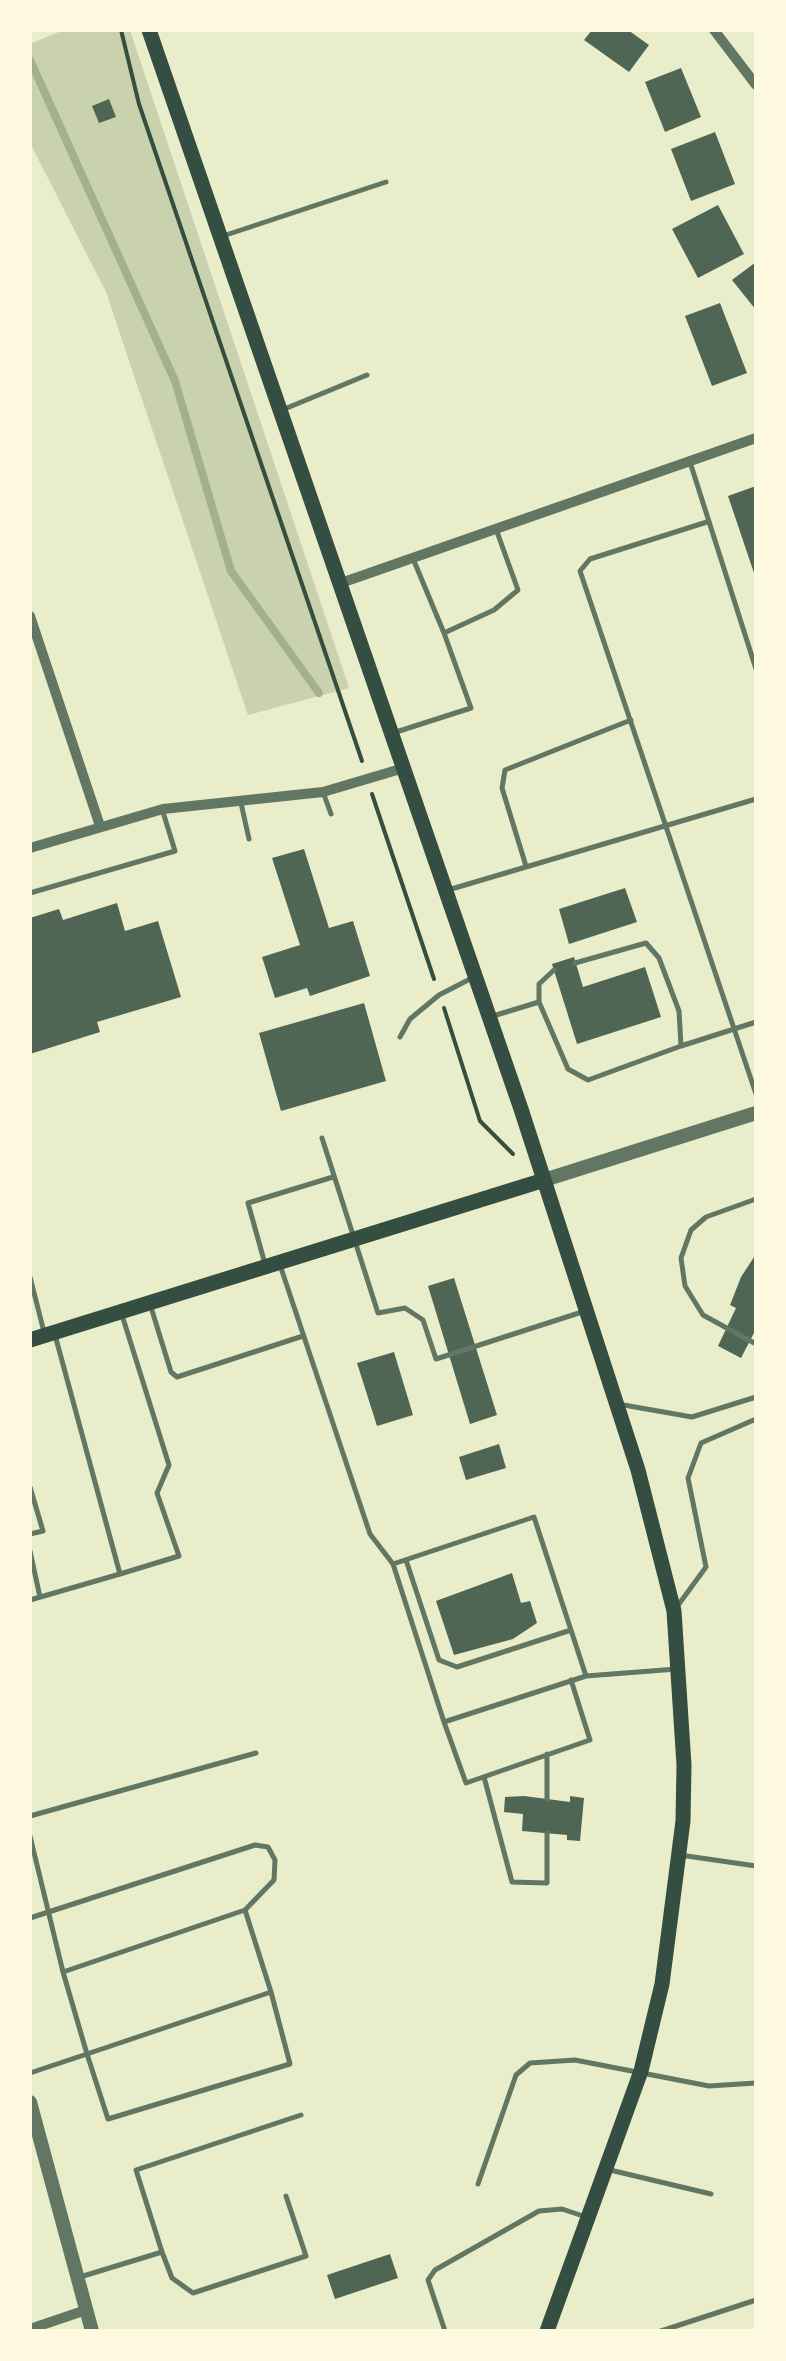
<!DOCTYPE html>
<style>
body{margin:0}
#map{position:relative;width:786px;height:2361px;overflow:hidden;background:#e9edc9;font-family:Helvetica,sans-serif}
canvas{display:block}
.frame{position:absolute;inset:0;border:32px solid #fefae0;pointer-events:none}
</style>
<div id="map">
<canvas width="786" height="2361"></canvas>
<div class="frame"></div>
</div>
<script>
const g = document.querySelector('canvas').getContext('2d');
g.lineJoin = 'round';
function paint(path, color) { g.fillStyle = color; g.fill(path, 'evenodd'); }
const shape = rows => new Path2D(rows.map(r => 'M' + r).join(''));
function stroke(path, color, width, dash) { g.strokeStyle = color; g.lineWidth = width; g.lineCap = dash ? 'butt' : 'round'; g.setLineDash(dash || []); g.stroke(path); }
paint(shape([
 [64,30,130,30,349,688,248,715,106,292,30,143,30,44]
]), '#cad2ad');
stroke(shape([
 [30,60,175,381,231,571,319,693]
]), '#a3b18a', 8);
paint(shape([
 [592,30,628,30,649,45,629,72,584,40],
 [681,68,701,117,665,132,645,82],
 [109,99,116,117,99,123,92,106],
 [715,132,735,184,691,201,671,149],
 [718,205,744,254,698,278,672,229],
 [756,262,756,310,732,280],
 [720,303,747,373,712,386,685,316],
 [756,486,756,576,755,576,728,496],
 [304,849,329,928,353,921,370,976,310,996,307,988,275,998,262,957,300,945,272,858],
 [625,888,637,922,569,944,559,909],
 [117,903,125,931,158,921,181,997,97,1022,100,1032,30,1054,30,918,59,909,63,920],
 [574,957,583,987,645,967,661,1017,577,1044,552,964],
 [364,1003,386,1081,281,1111,259,1033],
 [756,1254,756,1329,741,1358,718,1346,736,1308,730,1305,741,1277],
 [454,1278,497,1415,470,1424,428,1286],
 [394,1352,413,1415,377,1426,357,1363],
 [499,1444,506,1468,466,1480,459,1457],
 [512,1573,521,1603,530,1601,537,1623,513,1639,454,1655,436,1601],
 [524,1796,570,1802,570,1796,584,1798,580,1841,567,1840,567,1835,522,1831,523,1814,504,1812,505,1797],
 [390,2254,398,2278,335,2299,327,2275]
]), '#4f6655');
stroke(shape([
 [121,30,139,104,362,761],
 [372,794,434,979],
 [444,1008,480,1121,513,1154]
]), '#344e41', 4);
stroke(shape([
 [223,236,386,182],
 [282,410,367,375],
 [690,462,756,669],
 [707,522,590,559,580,571,756,1094],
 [414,561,444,633],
 [393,733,471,708,444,633,494,610,518,590,496,529],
 [323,792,331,814],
 [241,803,249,839],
 [526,866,502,788,505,770,631,720],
 [448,890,756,799],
 [30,893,175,851,163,812],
 [539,1001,539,984,554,970],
 [493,1016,539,1002,568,1069,588,1080,681,1046,679,1011,659,958,646,943,575,963],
 [400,1037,410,1019,439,995,474,977],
 [681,1046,756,1022],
 [322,1138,378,1313,405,1308,423,1320,436,1359,582,1312],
 [756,1199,706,1217,691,1230,681,1258,685,1286,703,1315,756,1344],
 [265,1264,248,1203,333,1177],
 [280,1265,370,1534,393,1564],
 [30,1277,44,1332],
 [150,1304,171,1372,177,1377,303,1336],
 [55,1335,120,1574,179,1556,157,1493,169,1465,122,1315],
 [618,1404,692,1417,756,1397],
 [30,1487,43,1531,30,1534],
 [30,1551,40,1597],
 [406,1560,439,1660,457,1667,571,1630],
 [30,1600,120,1574],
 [676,1608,706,1567,688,1478,701,1443,756,1419],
 [571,1680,590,1740,466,1783,444,1722,586,1676,677,1669],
 [444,1722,393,1564,534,1517,586,1676],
 [547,1754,547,1799],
 [484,1777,512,1882,547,1883,547,1833],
 [30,1816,256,1753],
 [30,1836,63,1972],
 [680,1855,756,1866],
 [30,1918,255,1845,268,1847,275,1860,274,1880,245,1910],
 [30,2073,87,2054,271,1992,290,2064,108,2119,87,2054,63,1972,245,1910,271,1992],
 [610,2170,711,2194],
 [478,2184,516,2075,530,2063,575,2060,709,2086,756,2083],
 [162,2252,172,2278,193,2293,306,2256,286,2196],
 [80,2277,162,2252,136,2170,301,2115],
 [445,2331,428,2280,435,2270,539,2211,562,2209,586,2217],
 [661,2331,756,2300]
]), '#617663', 5);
stroke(shape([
 [714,30,756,85],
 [341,583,756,438],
 [30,616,100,826],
 [30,848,163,809,323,792,404,768],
 [30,2329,86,2310]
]), '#617663', 10);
stroke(shape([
 [541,1181,756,1113],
 [30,2102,92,2331]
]), '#617663', 14);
stroke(shape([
 [149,30,521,1109,638,1470,674,1611,684,1765,683,1821,662,1984,641,2071,547,2331],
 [30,1340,541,1181]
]), '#344e41', 15);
</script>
